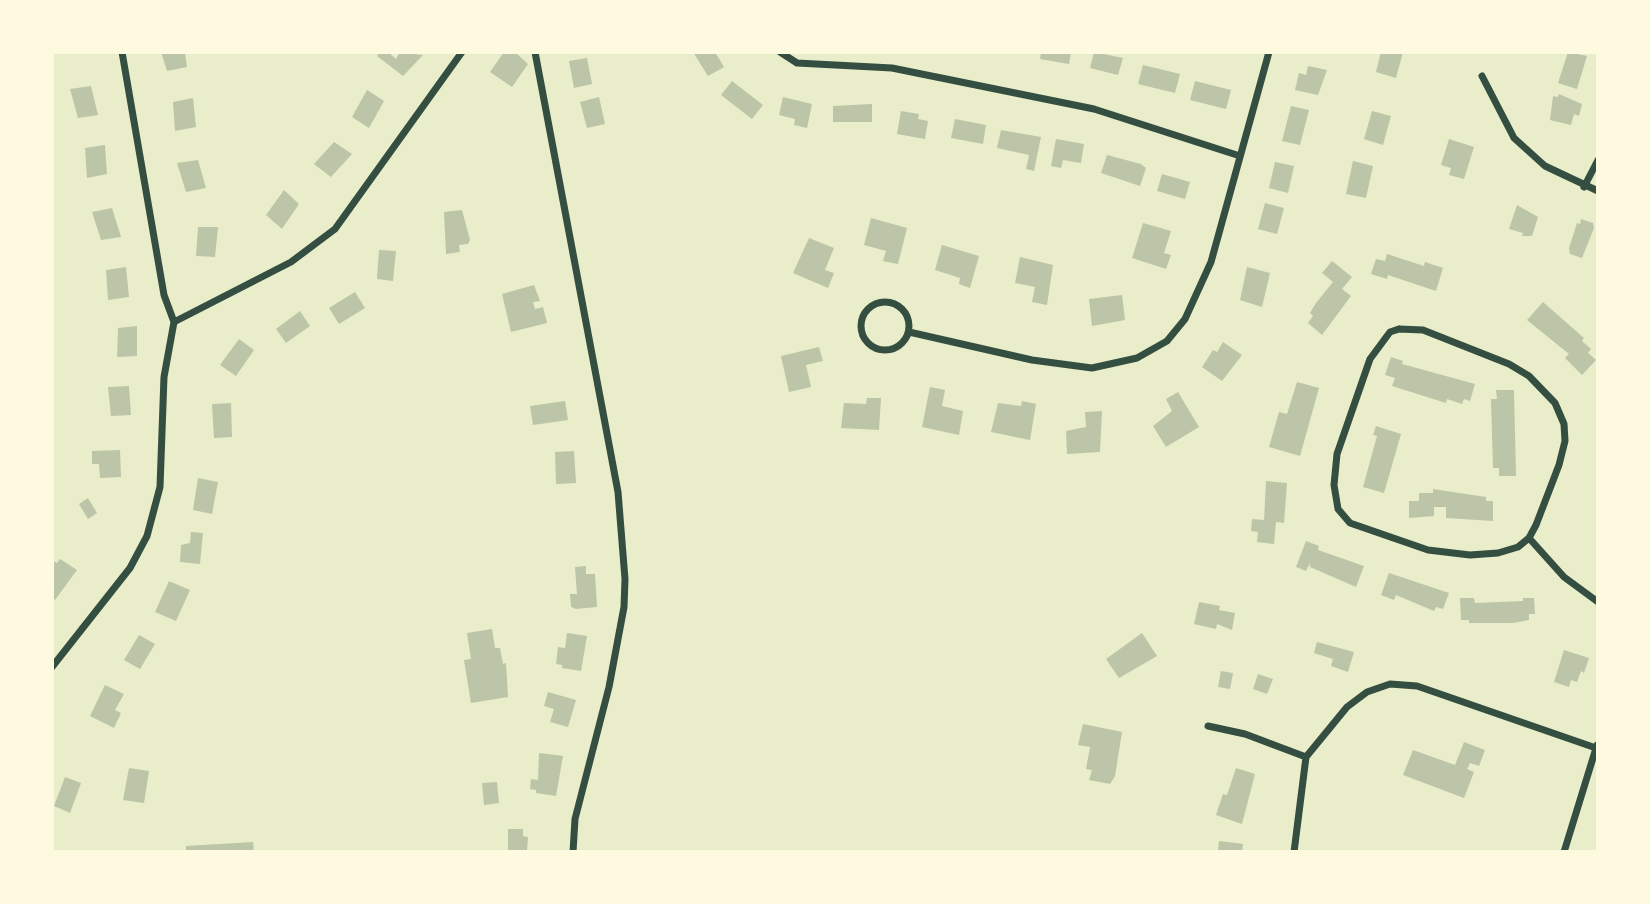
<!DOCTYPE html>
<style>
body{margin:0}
#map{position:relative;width:1650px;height:904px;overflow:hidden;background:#e9edc9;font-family:"Open Sans",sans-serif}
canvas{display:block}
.frame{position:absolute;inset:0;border:54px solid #fefae0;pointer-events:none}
</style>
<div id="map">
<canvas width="1650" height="904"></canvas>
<div class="frame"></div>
</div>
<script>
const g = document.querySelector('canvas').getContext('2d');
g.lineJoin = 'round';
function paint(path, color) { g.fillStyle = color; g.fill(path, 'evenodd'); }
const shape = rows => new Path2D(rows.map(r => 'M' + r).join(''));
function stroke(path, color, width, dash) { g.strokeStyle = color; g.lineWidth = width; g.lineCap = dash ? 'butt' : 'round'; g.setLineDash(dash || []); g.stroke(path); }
paint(shape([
 [161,52,185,53,187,67,167,71],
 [380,52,388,52,396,59,400,52,423,55,403,76,377,56],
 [504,52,515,52,528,64,512,87,490,72],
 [693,52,715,52,724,67,708,76],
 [1041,52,1071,52,1069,64,1040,59],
 [1094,52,1123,58,1118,75,1090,68],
 [1381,52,1403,52,1396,78,1376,72],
 [1568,52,1587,56,1577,89,1558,83],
 [587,58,592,84,574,88,569,61],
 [1143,65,1180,74,1175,93,1138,84],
 [1308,66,1327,70,1318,95,1295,90,1299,73,1306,75],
 [732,81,763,105,752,119,721,95],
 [1195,81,1231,90,1226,109,1190,100],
 [91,86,98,115,78,118,70,89],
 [367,90,384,101,369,128,352,117],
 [1559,94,1582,104,1579,116,1574,114,1571,125,1550,120,1553,96,1558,97],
 [599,97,605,124,587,128,580,102],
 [783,97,812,104,807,128,794,125,795,119,779,115],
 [193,98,196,127,175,131,173,102],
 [872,104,872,122,833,122,833,106],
 [1291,106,1309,110,1300,145,1282,141],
 [901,111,919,114,918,119,928,121,925,139,897,134],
 [1372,111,1391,116,1383,145,1364,139],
 [955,119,986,125,983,144,951,138],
 [1001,130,1041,137,1034,171,1026,169,1029,155,997,148],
 [1056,139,1084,144,1081,163,1063,160,1061,168,1051,166],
 [1449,139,1474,147,1464,179,1449,175,1451,168,1441,165],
 [334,142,352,154,331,177,314,164],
 [105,145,107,174,87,178,85,148],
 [1107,155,1141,164,1146,168,1140,186,1101,173],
 [198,160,206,188,186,192,177,163],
 [1353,161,1373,166,1366,198,1346,194],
 [1275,162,1294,166,1288,193,1269,188],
 [1162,174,1190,182,1185,199,1157,191],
 [284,190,299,204,282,229,266,215],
 [1265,203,1284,208,1277,234,1258,229],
 [1517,205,1538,217,1532,236,1522,236,1523,233,1509,229],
 [112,208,121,237,101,240,92,212],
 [462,210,470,240,468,244,459,245,460,252,446,254,444,212],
 [871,218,907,228,898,264,883,261,886,251,864,245],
 [1581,219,1593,223,1594,228,1582,258,1570,254,1569,248,1577,223,1580,224],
 [1143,223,1171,231,1164,253,1171,255,1166,269,1132,258],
 [198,227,218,227,215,257,196,256],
 [809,238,834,248,825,270,834,273,828,288,793,273],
 [942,245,979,256,970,288,959,284,960,278,935,270],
 [379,250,396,251,393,281,377,279],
 [1387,254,1424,266,1425,262,1443,268,1436,291,1388,275,1387,279,1371,274,1376,259,1385,261],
 [1020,257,1053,265,1047,305,1032,302,1035,287,1015,283],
 [1332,261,1352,277,1342,289,1351,296,1322,335,1308,323,1313,316,1310,313,1316,303,1333,282,1322,273],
 [126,267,129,297,108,300,106,270],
 [1247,267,1270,273,1262,307,1240,300],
 [534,285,540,301,533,302,535,309,543,307,547,323,511,332,502,294],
 [355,292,365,308,339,324,329,308],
 [1122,295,1125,320,1092,326,1089,299],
 [1543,302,1584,338,1582,341,1591,349,1588,353,1596,360,1582,375,1565,358,1569,354,1527,320],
 [300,311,310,326,286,343,276,329],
 [137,326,137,356,117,357,118,328],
 [239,339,254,350,236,376,220,365],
 [1223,342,1242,355,1222,381,1202,367,1213,350,1217,352],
 [819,347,823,361,806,365,811,387,789,392,781,356],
 [1391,357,1403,361,1402,364,1475,384,1470,401,1464,399,1462,404,1447,399,1446,403,1392,386,1395,378,1385,375],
 [1297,382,1319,388,1300,456,1269,447,1279,412,1287,414],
 [129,386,131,415,111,416,108,387],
 [930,387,945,390,942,406,963,411,959,435,922,427],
 [1496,390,1514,390,1516,476,1499,476,1499,468,1493,468,1491,399,1497,399],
 [1178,392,1199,427,1166,447,1153,426,1172,411,1166,399],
 [867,398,881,398,879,430,841,428,844,403,866,404],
 [565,401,568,420,533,425,530,406],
 [1022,401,1036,404,1030,440,991,432,998,403,1021,406],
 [231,403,232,437,214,438,212,404],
 [1102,411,1100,452,1067,454,1066,431,1086,427,1085,412],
 [1376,426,1401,434,1384,493,1363,487,1377,436,1373,435],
 [120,450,121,477,100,478,99,464,92,464,92,451],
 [574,451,576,483,556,484,555,452],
 [198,478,218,482,212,514,193,510],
 [1266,481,1287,483,1284,523,1276,522,1274,544,1257,542,1258,532,1251,531,1252,519,1264,520],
 [1433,489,1486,497,1486,501,1493,501,1493,521,1446,518,1446,507,1434,507,1434,516,1409,518,1409,501,1419,501,1419,493,1433,493],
 [88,498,97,513,88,519,79,504],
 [191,532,203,533,200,564,180,562,181,545,190,543],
 [1306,541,1319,546,1318,550,1364,566,1356,587,1310,567,1310,563,1306,571,1296,567],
 [60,559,77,570,55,600,52,598,52,560,57,563],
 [586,566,586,574,595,574,597,607,576,609,571,607,570,594,577,594,575,567],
 [1389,573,1449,593,1443,609,1436,607,1434,611,1396,595,1394,600,1381,595],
 [169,581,190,590,176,621,155,612],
 [1460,598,1474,598,1475,603,1523,601,1523,598,1534,598,1535,614,1529,614,1529,620,1513,623,1469,623,1469,620,1461,620],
 [1199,602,1220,606,1219,610,1235,613,1232,630,1217,624,1216,629,1194,624],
 [492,629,495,648,500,648,503,664,506,663,508,697,471,703,464,660,471,659,467,633],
 [567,633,587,636,581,671,562,668,562,665,556,664,558,647,565,648],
 [1142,633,1157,656,1119,678,1106,659],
 [139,635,155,644,140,669,124,660],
 [1317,642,1354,652,1348,672,1331,666,1333,659,1314,653],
 [1564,650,1589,658,1584,673,1581,671,1577,682,1571,680,1569,687,1554,682],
 [1221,671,1233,673,1230,689,1218,687],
 [1258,674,1273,679,1267,694,1253,689],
 [105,685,124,694,115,710,121,713,114,728,90,716],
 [548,692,576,700,568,727,550,722,554,709,544,706],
 [1083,724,1122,732,1115,776,1110,784,1089,780,1092,770,1086,769,1090,747,1078,745],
 [1464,742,1485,750,1479,766,1470,763,1467,769,1474,772,1464,798,1403,775,1413,750,1455,765],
 [539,753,563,756,556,796,536,793,536,790,530,789,531,779,538,780],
 [129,768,149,771,144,803,123,800],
 [1236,768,1255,774,1242,824,1216,815,1223,794,1227,795],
 [65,777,81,783,70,813,54,806],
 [497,782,499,803,484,805,482,783],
 [508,829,523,829,523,836,528,837,527,852,508,852],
 [1219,841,1243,844,1242,852,1218,852],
 [253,842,254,852,186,852,186,846]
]), '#bcc5a7');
stroke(shape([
 [122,52,164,295,174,322],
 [535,52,618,492,625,579,624,607,609,687,575,819,573,852],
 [780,52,797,63,892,68,1094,109,1240,156],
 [1482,76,1514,138,1545,166,1598,191],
 [1584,187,1598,160],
 '861 326a24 24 0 1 1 48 0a24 24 0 1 1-48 0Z',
 [1399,329,1423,330,1509,364,1529,376,1555,403,1564,424,1565,441,1559,465,1536,525,1529,538,1518,547,1498,553,1470,555,1428,550,1350,523,1338,509,1334,485,1337,454,1370,359,1390,332,1399,329],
 [909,332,1032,360,1092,368,1137,358,1167,341,1185,319,1211,262,1269,52],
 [1529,538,1564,577,1598,602],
 [52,667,130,568,147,536,160,487,164,377,174,322,291,262,335,229,462,52],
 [1208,726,1245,734,1306,757],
 [1294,852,1306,757,1347,707,1367,692,1390,684,1417,686,1596,748],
 [1564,852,1597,745]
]), '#344e41', 7);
</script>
